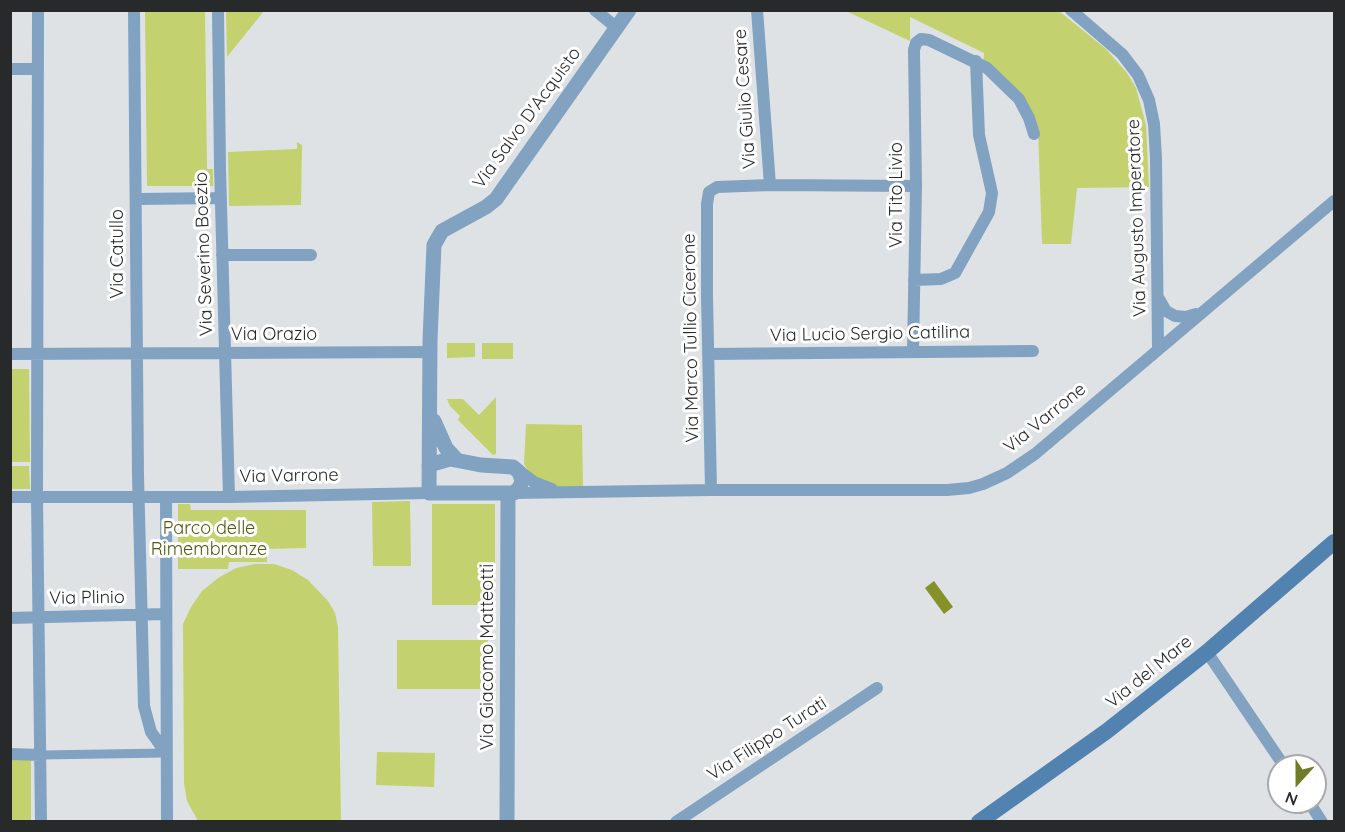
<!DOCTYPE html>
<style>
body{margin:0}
#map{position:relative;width:1345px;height:832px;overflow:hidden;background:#dfe2e5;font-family:Quicksand,sans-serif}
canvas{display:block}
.frame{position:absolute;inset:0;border:12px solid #28292a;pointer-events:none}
.north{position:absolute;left:1267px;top:754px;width:60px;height:60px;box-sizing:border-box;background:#fff;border:2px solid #a9a9aa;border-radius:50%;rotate:201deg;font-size:16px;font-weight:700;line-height:24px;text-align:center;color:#28292a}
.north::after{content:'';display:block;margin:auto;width:21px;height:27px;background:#717c28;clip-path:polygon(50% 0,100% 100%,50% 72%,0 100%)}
</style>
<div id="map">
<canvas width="1345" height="832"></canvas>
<div class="frame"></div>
<div class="north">N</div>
</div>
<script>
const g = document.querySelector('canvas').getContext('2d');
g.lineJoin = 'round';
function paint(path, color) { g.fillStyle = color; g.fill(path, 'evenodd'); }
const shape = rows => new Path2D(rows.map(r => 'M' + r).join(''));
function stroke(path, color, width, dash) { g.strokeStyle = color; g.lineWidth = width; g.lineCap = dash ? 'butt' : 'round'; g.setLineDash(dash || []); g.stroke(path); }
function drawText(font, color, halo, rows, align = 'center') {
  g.font = font + ' Quicksand,sans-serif'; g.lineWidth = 6; g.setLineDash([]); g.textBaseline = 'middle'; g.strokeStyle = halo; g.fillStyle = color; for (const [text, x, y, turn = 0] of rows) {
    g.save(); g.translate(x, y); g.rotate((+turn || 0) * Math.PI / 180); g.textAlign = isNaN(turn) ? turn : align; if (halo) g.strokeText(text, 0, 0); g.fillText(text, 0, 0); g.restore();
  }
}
paint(shape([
 [145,11,205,11,207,169,213,169,213,186,147,186],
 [226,11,264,11,227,57],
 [846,11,1059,11,1106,49,1127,73,1136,88,1146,125,1149,187,1077,188,1071,244,1042,244,1038,128,983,66,984,53,910,17,910,41],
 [297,142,302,145,301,205,229,206,228,152,297,149],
 [447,343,475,343,475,357,447,358],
 [482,343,513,343,513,359,482,359],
 [10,369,29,369,30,462,11,462],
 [496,397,496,454,493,455,458,420,460,416,450,406,447,399,463,399,479,415],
 [526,424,582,425,583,488,553,488,531,476,524,464],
 [10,466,29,466,30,489,11,489],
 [410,501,411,566,373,566,372,502],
 [178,504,190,504,191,510,306,510,306,548,267,549,267,562,229,562,228,569,178,569],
 [432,504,495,504,495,605,432,605],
 [255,564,274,564,292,570,308,580,328,601,335,613,338,627,341,821,198,821,187,801,184,783,183,624,191,607,202,591,218,578,236,568],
 [397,640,488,640,488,689,397,689],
 [377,752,435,753,434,787,376,785],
 [10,759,31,759,31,821,11,821]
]), '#c3d16e');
paint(shape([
 [934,581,953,607,944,614,925,588]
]), '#869228');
stroke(shape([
 [41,755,166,753]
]), '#82a2c1', 9);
stroke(shape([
 [38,10,37,497,41,822],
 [134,10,138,475,144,706,151,732,166,753],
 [218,10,220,168,229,497],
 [595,10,617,28],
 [757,10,770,185],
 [1071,10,1122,54,1138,75,1149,100,1154,124,1156,158,1158,348],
 [10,69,38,69],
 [136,199,221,198],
 [222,255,311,255],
 [914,280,941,279,955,273,989,212,992,193,979,135,976,61],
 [1159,299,1166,311,1175,316,1186,317,1196,314],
 [913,352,916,186,914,50,916,43,921,39,929,40,987,68,1019,99,1029,118,1034,134],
 [10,354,430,352],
 [708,354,1033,351],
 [518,470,534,482,552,489],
 [711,490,707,296,707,204,709,192,717,187,770,185,916,186],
 [514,493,711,490,947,490,969,488,983,484,1007,473,1035,454,1334,201],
 [10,497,229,497,429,493],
 [166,497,167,822],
 [10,618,165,614],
 [1207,652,1284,766],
 [10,754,41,755],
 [1309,802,1322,822],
 [676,822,877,688]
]), '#82a2c1', 12);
stroke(shape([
 [434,421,446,448,457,460],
 [429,465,450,459,481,465,513,467,519,472,522,480,520,487,514,493,429,493,430,340,434,245,442,231,486,207,496,199,629,10],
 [507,822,508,493]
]), '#82a2c1', 15);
stroke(shape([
 [979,822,1107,731,1207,652,1334,542]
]), '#5282af', 16);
drawText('18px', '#28292a', '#fff', [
 ["Via Giulio Cesare",745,99,-94],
 ["Via Salvo D'Acquisto",527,118,-54],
 ["Via Tito Livio",897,195,-90],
 ["Via Augusto Imperatore",1137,218,-92],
 ["Via Catullo",118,254,-90],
 ["Via Severino Boezio",204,254,-92],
 ["Via Lucio Sergio Catilina",870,334,-1],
 ["Via Orazio",274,335],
 ["Via Marco Tullio Cicerone",691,338,-91],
 ["Via Varrone",1045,418,-39],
 ["Via Varrone",289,476,-1],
 ["Via Plinio",87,598,-1],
 ["Via Giacomo Matteotti",488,657,-90],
 ["Via del Mare",1149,672,-39],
 ["Via Filippo Turati",767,739,-33]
]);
drawText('18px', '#50590d', '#fff', [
 ["Parco delle",209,529],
 ["Rimembranze",209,550]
]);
</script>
